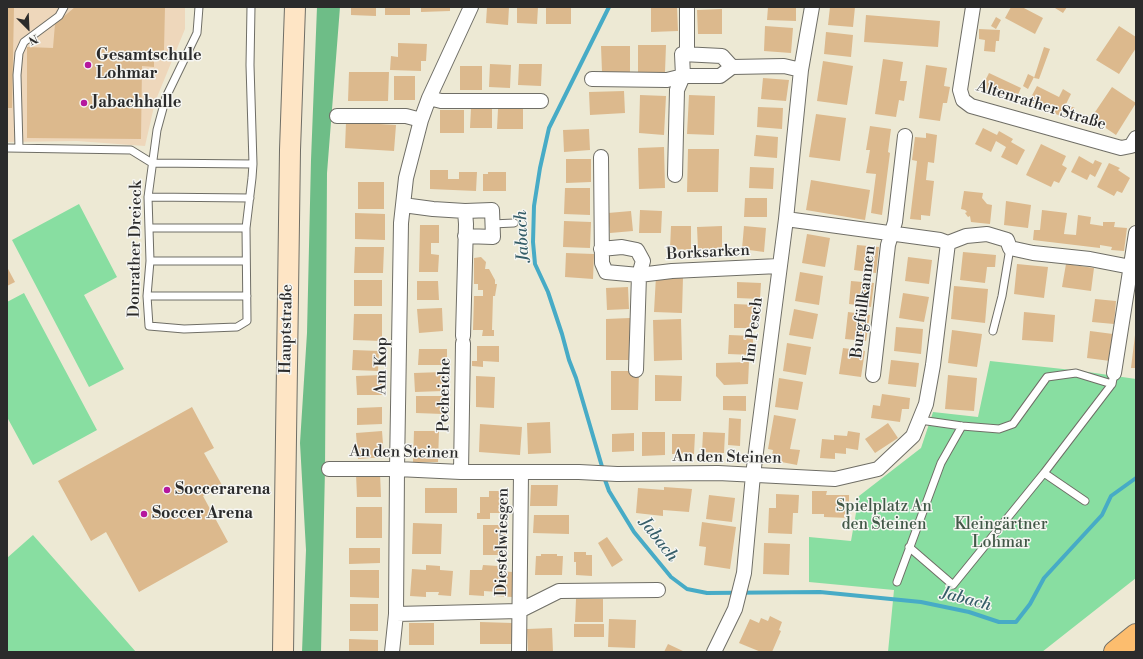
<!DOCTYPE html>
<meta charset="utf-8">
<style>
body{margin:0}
#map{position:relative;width:1143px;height:659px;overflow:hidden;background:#ede9d4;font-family:"Libre Bodoni",serif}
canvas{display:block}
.frame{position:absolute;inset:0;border:8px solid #2b2b2b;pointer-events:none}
.north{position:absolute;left:8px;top:8px;width:40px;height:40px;-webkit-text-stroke:3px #f6f6f2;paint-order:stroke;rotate:156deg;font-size:11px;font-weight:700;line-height:16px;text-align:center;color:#2b2b2b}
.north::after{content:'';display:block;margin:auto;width:14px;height:18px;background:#2b2b2b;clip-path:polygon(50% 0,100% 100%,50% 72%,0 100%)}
</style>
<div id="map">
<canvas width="1143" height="659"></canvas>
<div class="frame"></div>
<div class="north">N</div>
</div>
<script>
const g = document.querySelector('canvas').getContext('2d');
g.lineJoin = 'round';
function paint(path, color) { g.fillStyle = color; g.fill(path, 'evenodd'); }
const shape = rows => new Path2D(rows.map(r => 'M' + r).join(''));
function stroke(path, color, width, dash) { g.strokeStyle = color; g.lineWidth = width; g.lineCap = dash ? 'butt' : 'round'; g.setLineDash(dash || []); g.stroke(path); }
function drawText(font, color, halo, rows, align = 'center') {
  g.font = font + ' "Libre Bodoni",serif'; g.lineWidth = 3; g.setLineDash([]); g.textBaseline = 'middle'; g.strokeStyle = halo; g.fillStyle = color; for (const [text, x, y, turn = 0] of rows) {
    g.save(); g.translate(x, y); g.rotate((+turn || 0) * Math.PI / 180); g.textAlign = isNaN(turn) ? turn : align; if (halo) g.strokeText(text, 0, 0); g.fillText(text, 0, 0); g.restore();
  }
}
paint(shape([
 [7,7,185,7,185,29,155,102,145,146,77,141,7,142]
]), '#eed7bb');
paint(shape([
 [79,204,117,277,84,295,124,369,89,387,12,240],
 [24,293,97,430,33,465,7,417,7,302],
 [990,361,1081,371,1136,379,1136,578,1042,652,888,652,894,590,809,582,809,537,851,541,859,496,921,448,933,412,978,417],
 [33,535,136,652,7,652,7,558]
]), '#88dea1');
paint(shape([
 [317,7,340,7,327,173,325,469,321,652,302,652,306,550,300,443,307,333,311,160]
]), '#6ebd87');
stroke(shape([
 [603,470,576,378,569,360,562,334,548,292,535,264,533,242,534,206,540,168,549,128,609,7],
 [604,477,609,491,634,532,671,577,687,589,707,593,820,592,921,602,969,612,999,622,1016,622,1030,604,1044,578,1102,515,1111,496,1136,478]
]), '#47abc6', 4);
paint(shape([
 [7,7,14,7,12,108,7,108],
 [75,7,165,7,164,50,154,51,154,67,142,66,141,139,27,138,27,47,53,48,55,24],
 [351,7,376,7,376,16,351,15],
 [385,7,410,7,410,15,385,15],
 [421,7,450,7,450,11,421,12],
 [487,7,509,7,508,25,486,23],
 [517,7,538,7,537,24,517,23],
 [546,7,571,7,571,24,546,24],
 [677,7,678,31,651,32,651,8],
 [768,7,796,7,796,21,767,20],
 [830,7,855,7,853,27,828,25],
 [1011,7,1022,7,1043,18,1035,34,1005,18],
 [1055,7,1067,7,1063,13,1055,8],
 [722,9,722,34,698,34,697,10],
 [866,15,940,21,938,47,864,42],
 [996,17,1001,20,996,29,991,26],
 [765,26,793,28,791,53,764,51],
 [1119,26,1136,37,1136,48,1119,74,1096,60],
 [979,29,1000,30,999,41,996,41,995,52,984,51,985,40,979,39],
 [826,32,853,35,851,57,824,54],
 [398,43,427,44,426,61,421,61,421,71,390,70,391,56,398,57],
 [638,45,666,45,665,72,638,72],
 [601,46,630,46,630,72,602,72],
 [1044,47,1050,49,1039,79,1034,78],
 [883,59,903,62,900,81,907,81,904,101,899,100,896,117,875,114],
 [823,61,853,66,847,105,817,101],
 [490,64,511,65,510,88,489,87],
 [519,64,542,64,541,86,518,85],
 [926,65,947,68,944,86,950,87,947,103,943,103,940,121,919,118],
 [460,66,482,66,482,90,460,90],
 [349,72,389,72,388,101,348,101],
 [989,73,1021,88,1014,103,981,89],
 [1028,74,1034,77,1028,89,1023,86],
 [394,76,415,76,415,100,394,100],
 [763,78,789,80,786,101,761,99],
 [1037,86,1059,97,1063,89,1071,94,1060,116,1029,101],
 [1112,87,1136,103,1116,135,1091,118],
 [624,91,625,113,590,115,589,92],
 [640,95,666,96,664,135,639,133],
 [689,95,715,96,714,135,687,134],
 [1070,106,1075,108,1072,119,1065,116],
 [758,107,783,108,782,129,757,127],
 [471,108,492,108,492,128,470,128],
 [498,109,523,109,523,129,497,129],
 [440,110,464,110,464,133,440,133],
 [816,114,846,118,840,161,809,157],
 [346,122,396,125,394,151,345,148],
 [870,126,891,129,888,152,890,153,882,215,871,213,876,174,866,173,870,150,866,150],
 [983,128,997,135,999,131,1013,139,1011,142,1025,150,1017,165,1001,157,1006,147,996,141,991,152,975,144],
 [589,129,590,150,564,152,563,130],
 [926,133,937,135,934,163,928,162,926,180,934,181,930,216,921,215,921,220,910,219,917,161,912,160,915,137,926,138],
 [756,135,778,137,777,158,754,156],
 [1041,144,1066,156,1062,165,1067,168,1059,183,1054,181,1051,187,1026,175],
 [664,147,665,188,639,189,638,148],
 [688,149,719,149,718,192,687,192],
 [1079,156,1093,164,1095,160,1102,163,1095,177,1090,174,1087,180,1071,172],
 [566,159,591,159,591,182,566,183],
 [1109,163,1120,168,1118,170,1130,178,1122,193,1117,191,1114,196,1097,187],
 [750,167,774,168,773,189,749,188],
 [430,170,448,170,448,179,459,179,459,172,477,172,476,191,430,189],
 [488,172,506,172,506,191,483,191,483,174,488,174],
 [811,180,870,190,865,220,806,210],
 [358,182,384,182,384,209,358,209],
 [565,188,590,188,590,215,564,214],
 [964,191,983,193,982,198,987,204,992,205,990,224,971,222,970,216,968,217,965,213,967,212,965,210,961,209],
 [745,198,767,198,767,217,744,217],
 [1006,201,1031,205,1028,228,1004,225],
 [640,210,662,211,661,233,639,233],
 [1042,210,1067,213,1064,234,1076,235,1078,215,1091,217,1090,224,1103,226,1103,222,1115,222,1114,227,1127,228,1124,251,1111,250,1112,247,1100,245,1100,248,1033,240,1034,230,1040,230],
 [631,211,633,231,610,233,608,213],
 [355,213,385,214,385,240,355,239],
 [564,221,591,222,590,248,563,247],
 [420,225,439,225,439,243,431,243,431,254,439,255,438,272,419,272],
 [671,226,691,226,691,250,670,249],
 [722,226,722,249,698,249,697,227],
 [744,226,766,228,764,252,742,249],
 [807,234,830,238,825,267,802,263],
 [857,245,879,247,876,273,854,270],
 [355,247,384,247,383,273,354,273],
 [963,252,996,255,995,267,987,267,985,283,960,280],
 [566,253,594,254,593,279,565,277],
 [481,257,486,262,485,269,489,269,495,280,495,284,497,284,495,296,493,296,492,330,494,330,494,336,482,336,483,330,473,330,474,296,483,296,483,290,478,290,478,284,474,284,474,258],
 [908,257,932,260,929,284,905,281],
 [1017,264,1048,267,1044,298,1014,294],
 [1066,264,1094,268,1091,291,1062,287],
 [7,267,15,282,7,286],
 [800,272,823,276,819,305,795,301],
 [656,276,683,277,682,313,654,312],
 [354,280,382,280,382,306,354,306],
 [417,281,438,281,439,300,417,300],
 [851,281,874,283,871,307,849,304],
 [737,282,761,283,760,299,737,298],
 [954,286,988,289,985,323,951,319],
 [628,287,629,309,607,310,606,288],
 [903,293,929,297,924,322,899,318],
 [1095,299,1116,301,1114,324,1092,322],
 [734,304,757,305,757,328,734,328],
 [442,308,443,331,419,333,417,309],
 [794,309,818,314,813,339,789,335],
 [848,312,870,315,866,341,845,339],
 [1024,312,1055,315,1053,342,1022,340],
 [354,314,382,314,382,341,353,340],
 [630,318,630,360,606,360,606,319],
 [681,319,682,360,654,361,653,320],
 [896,327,923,329,921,354,894,351],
 [952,330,982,334,977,367,948,363],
 [1090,331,1113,334,1110,361,1087,358],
 [729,335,753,336,753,355,728,354],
 [1135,335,1136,335,1136,368,1131,368],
 [787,343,811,347,806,375,783,371],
 [477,346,499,346,499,362,483,361,483,367,472,366,472,361,477,361],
 [843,348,865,351,861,377,839,374],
 [419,349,447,349,447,365,418,365],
 [353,350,379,351,378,371,352,370],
 [891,360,919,363,916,387,888,384],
 [749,362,748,384,724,385,716,376,716,363],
 [611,371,639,371,638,410,611,410],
 [443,372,443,391,415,392,414,373],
 [382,375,382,395,357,395,356,376],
 [655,375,682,376,681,401,655,401],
 [948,375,977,378,974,411,945,409],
 [476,376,495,377,494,408,476,407],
 [779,378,803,382,798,410,775,407],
 [882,394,910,398,909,409,902,409,900,422,871,418,873,405,880,406],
 [416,396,443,396,443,414,416,413],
 [723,396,746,396,746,411,723,410],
 [192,407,214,448,204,453,222,485,203,496,228,542,139,592,106,532,91,541,58,481],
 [382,407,382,424,357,425,357,408],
 [774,415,796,419,790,449,800,450,797,465,771,460,773,450,768,449],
 [729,418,741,419,740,446,728,445],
 [550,422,551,453,528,454,527,423],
 [888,423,898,438,875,453,865,439],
 [480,424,522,427,520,455,479,452],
 [382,431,384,457,358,459,356,433],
 [414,431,439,431,438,462,413,462],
 [848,431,860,433,858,450,846,448,846,454,835,453,835,459,820,458,822,439,834,440,834,435,847,436],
 [642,432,665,432,665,455,642,456],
 [703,432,725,433,724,453,702,452],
 [634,433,634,451,612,452,612,434],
 [672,434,695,434,694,454,672,454],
 [380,473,381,497,357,497,356,474],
 [531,485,558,485,557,506,530,506],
 [664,487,692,489,689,512,663,510,663,516,636,513,638,488,664,490],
 [425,488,457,488,457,513,425,513],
 [489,491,506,491,506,513,490,513,490,519,477,519,477,513,480,513,480,497,489,497],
 [812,491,827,491,826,495,849,495,849,518,824,517,824,514,812,514],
 [776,494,799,495,798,513,793,513,792,534,768,533,769,508,776,508],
 [709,495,735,498,732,522,706,519],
 [356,507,382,507,382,538,356,538],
 [534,515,569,515,569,534,533,533],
 [702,522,736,527,730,569,704,565,706,547,699,546],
 [413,523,442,524,441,554,412,554],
 [483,525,506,525,506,555,483,555],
 [607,537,623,560,612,567,598,543],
 [764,543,790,544,789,575,763,574],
 [349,548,380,548,380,563,349,564],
 [574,552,586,552,586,555,592,555,592,576,576,575,576,562,574,562],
 [541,554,557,554,557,556,563,556,562,575,535,575,536,556,541,556],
 [426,565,440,566,440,570,453,571,451,596,438,595,439,592,426,592,426,597,410,596,412,569,426,570],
 [483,565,498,566,498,571,513,572,512,597,496,596,497,592,484,591,484,596,469,595,470,570,482,570],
 [350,570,379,570,379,598,350,597],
 [576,599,603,599,603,622,575,622],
 [350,604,378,604,378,631,350,631],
 [770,616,782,622,779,630,781,631,772,652,761,652,739,643,750,619,759,623,761,618,768,621],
 [609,619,636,620,635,648,608,647],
 [480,622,512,623,512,644,480,644],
 [409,623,434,623,434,645,409,645],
 [574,624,604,624,604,637,574,637],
 [552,628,553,652,528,652,527,629],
 [349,639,378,640,378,652,349,652],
 [668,644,685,652,664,652]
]), '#dcb98d');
const service = shape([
 [199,7,197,33,166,97,157,130,148,197,150,261,147,296,149,326,184,329,237,327,247,321,246,228,252,178,253,164,250,65,251,7],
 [7,148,131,150,152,163,253,164],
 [19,148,17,75,19,53,24,42,59,16,64,7],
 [148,197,250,198],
 [492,224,514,223],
 [149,228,246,228],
 [150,261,246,261],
 [147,296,247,296],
 [993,331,1002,296,1010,248],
 [920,420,962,426,999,429,1013,424,1047,377,1076,373,1112,384],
 [1044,473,1085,501],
 [909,547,953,585,1044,473,1112,384,1114,373],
 [897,582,941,463,962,426]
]);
const minor = shape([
 [687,7,687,55],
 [973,7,960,90,963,100,971,106,1121,148,1131,146,1136,138],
 [732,67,784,66,801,70],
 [592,79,667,80,683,76,720,76,732,67,722,56,682,54,683,76,677,90,675,175],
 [429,98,441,101,541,101],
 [337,116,406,116,421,120],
 [601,157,602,263,606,272,639,275,672,271,779,266],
 [403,205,433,209,465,211,466,224,463,336],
 [465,211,492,210,493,237,465,236],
 [786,219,940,240,948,243,966,236,987,234,1007,240,1010,248,1033,253,1090,259,1131,267],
 [601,249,622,247,637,250,643,261,639,275,636,370],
 [1114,373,1136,233],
 [873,375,888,245,895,222,905,136],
 [329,469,397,469,461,472,579,472,617,474,718,473,835,479,878,469,913,436,926,404,933,365,948,243],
 [461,472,463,343],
 [396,614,519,611,559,591,658,590],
 [392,652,396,614,397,469,401,223,406,178,421,120,429,98,471,7],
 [519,652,521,473],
 [714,652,735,609,744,573,753,475,786,219,801,70,812,7]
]);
const secondary = shape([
 [283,652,290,150,295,7]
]);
const motorway = shape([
 [1115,652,1136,635]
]);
stroke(service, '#6f6e66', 9);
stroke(minor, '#6f6e66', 16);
stroke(secondary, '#6f6e66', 22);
stroke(motorway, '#6f6e66', 24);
stroke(service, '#fff', 7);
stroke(minor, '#fff', 14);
stroke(secondary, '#fee5c5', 20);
stroke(motorway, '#fcbd6e', 22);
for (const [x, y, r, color] of [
 [88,65,4,"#b5179e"],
 [84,103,4,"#b5179e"],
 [167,490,4,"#b5179e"],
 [144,514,4,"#b5179e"]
]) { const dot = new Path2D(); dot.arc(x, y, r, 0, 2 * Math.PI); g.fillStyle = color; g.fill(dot); stroke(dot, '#f6f6f2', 1.5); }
drawText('bold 16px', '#2b2b2b', '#f6f6f2', [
 ["Gesamtschule",96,56],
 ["Lohmar",96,74],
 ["Jabachhalle",92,103],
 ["Soccerarena",175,490],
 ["Soccer Arena",152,514]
], 'left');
drawText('16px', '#2b2b2b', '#f6f6f2', [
 ["Altenrather Straße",1041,106,17],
 ["Donrather Dreieck",136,249,-89],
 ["Borksarken",708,253,-3],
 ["Burgfüllkannen",864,302,-83],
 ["Hauptstraße",287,329,-89],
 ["Im Pesch",754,330,-83],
 ["Am Kop",382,366,-89],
 ["Pecheiche",445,395,-89],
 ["An den Steinen",404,453,1],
 ["An den Steinen",727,458,1],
 ["Diestelwiesgen",503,542,-89]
]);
drawText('16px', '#425848', '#f6f6f2', [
 ["Spielplatz An",884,507],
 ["den Steinen",884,525],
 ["Kleingärtner",1001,525],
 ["Lohmar",1001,543]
]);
drawText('italic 17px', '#365e69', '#f6f6f2', [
 ["Jabach",523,236,-93],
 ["Jabach",658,540,52],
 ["Jabach",966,600,15]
]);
</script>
